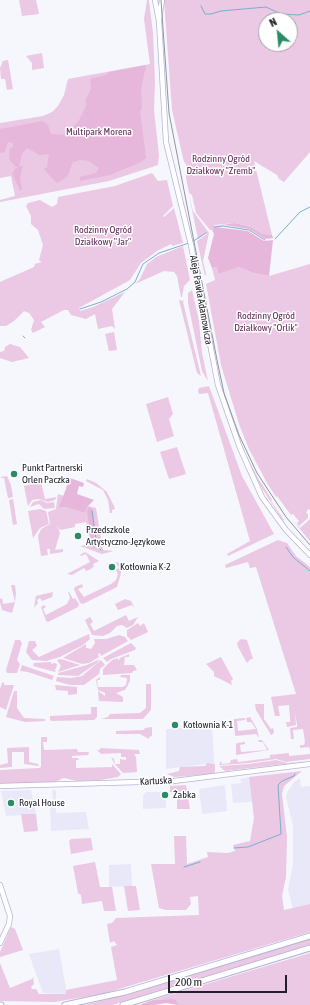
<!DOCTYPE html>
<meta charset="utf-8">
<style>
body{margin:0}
#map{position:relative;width:310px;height:1005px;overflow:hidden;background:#f6f6fd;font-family:"Asap Condensed",sans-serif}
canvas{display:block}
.north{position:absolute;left:258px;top:12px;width:40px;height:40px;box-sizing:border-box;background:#fff;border:1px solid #a6a6ab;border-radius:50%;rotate:333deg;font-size:11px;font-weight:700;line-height:16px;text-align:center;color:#20202d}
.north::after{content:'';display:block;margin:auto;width:14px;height:18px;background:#2a8c66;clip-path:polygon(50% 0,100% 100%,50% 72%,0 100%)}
.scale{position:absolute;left:168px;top:975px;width:119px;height:18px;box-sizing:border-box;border:2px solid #20202d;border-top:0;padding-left:5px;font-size:12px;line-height:14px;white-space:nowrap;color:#20202d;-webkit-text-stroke:3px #fff;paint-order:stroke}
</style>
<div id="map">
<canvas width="310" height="1005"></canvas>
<div class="north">N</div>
<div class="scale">200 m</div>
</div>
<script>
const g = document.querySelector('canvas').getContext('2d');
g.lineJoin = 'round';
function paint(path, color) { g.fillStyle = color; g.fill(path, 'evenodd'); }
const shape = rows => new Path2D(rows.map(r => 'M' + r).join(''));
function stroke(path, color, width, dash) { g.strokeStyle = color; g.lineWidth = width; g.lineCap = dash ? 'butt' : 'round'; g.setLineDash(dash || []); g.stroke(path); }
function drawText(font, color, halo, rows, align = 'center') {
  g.font = font + ' "Asap Condensed",sans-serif'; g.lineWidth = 3; g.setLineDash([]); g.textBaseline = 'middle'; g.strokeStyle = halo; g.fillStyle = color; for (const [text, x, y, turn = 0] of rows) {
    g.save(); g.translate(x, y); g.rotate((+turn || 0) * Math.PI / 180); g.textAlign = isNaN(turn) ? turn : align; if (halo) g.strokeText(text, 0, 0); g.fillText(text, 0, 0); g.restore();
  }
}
paint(shape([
 [212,726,214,763,166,769,166,729],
 [249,777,252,802,233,803,231,784,242,783,240,779],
 [300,778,301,787,310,786,310,904,293,909,288,889,293,865,293,826,286,797,288,791,294,782],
 [225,785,227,811,202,814,199,789],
 [31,790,36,814,6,816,1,791],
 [52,790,56,790,56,812,58,813,86,812,89,829,51,831,50,808,54,807],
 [146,792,166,792,166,808,143,809,143,795],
 [131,864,132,886,109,887,109,865],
 [59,949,67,994,43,993,29,954]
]), '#e8e8f9');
paint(shape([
 [19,0,36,0,39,14,22,16],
 [147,0,149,0,153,33,155,81,154,110,159,155,158,165,109,181,0,202,0,200,15,196,11,176,0,178,0,123,43,116,52,112,58,106,64,95,68,79,150,64,144,19],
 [164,0,310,0,310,152,284,182,279,179,277,175,254,161,272,235,263,234,251,227,235,223,214,225,215,227,212,230,210,230,196,213,192,195,189,193,186,178,186,164,184,162,172,110],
 [266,20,290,20,290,44,266,44],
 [42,53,44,68,32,70,32,63,26,56],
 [8,60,13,89,7,90,5,79,1,79,0,68,3,61],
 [152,173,158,181,167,180,173,206,163,216,164,217,174,208,183,243,172,246,171,244,157,251,141,263,130,280,79,308,80,311,93,307,125,292,112,309,115,329,112,326,98,329,95,314,86,319,71,315,68,310,64,310,41,322,45,327,33,333,31,330,34,320,29,313,24,311,14,321,6,326,0,326,0,282,34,267,35,264,42,262,39,260,43,245,38,230,31,224,31,216,26,206,28,203,40,200,52,207,57,204,58,197,115,186],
 [189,195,193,211,209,233,203,261,206,274,205,276,197,241,207,234,206,233,198,239],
 [183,246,190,280,184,286,182,297,181,297,177,276,174,272,164,271,135,284,140,279,147,264,156,257],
 [310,264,310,510,308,509,306,513,308,514,308,518,299,526,297,523,299,521,293,514,291,515,277,496,276,497,267,483,249,449,239,424,221,365,206,284,215,280,212,268,217,267,218,273,239,267,253,273,269,276],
 [192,290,199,321,202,353,208,381,202,371,188,303,188,293],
 [179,300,184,301,183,302,201,376,197,373],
 [114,332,117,350,109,351,105,334],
 [10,344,20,347,29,358,12,362,0,358,0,352,4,351,5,347],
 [209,386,242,476,274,534,228,556,227,554,250,541,208,393,199,394,198,391,199,388],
 [168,397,173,414,169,419,174,436,157,442,146,404],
 [177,447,186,474,169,479,160,452],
 [242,447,258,478,272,500,271,501,284,520,283,521,260,485],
 [7,476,11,485,13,497,8,498,4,478,1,478,1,477],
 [87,479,96,483,107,492,114,506,115,509,112,510,112,513,110,513,108,500,103,490,86,481],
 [41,482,45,499,57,497,55,500,48,502,39,499,32,500,28,506,24,486],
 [58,494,64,496,60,507,65,507,85,513,88,506,96,508,103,550,114,551,102,554,80,546,91,544,85,517,86,522,75,524,75,527,60,530,57,525,60,533,55,550,63,549,63,552,50,554,50,549,47,549,48,555,41,556,38,536,41,529,50,524,48,512,56,509],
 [13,499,17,524,13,525,9,500],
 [41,500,47,503,54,502,55,508,44,509,39,504,30,507,33,502],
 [40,509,46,511,49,524,40,528,33,538,28,511],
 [310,519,310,541,292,520,300,528],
 [278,540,287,543,296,556,310,567,310,751,309,747,300,748,300,745,304,745,305,742,303,729,293,730,294,739,291,739,290,728,297,727,297,724,295,714,296,725,287,727,286,722,290,722,290,718,289,705,278,706,280,716,275,716,271,697,296,694,256,567,250,568,248,562,226,568,225,565],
 [85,552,99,561,93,564,94,566,91,569,86,571,84,568,72,575,67,574,90,562,86,554,81,556,80,555],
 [116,562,118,562,121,568,121,573,117,587,83,604,80,603,74,589,75,587,82,584,83,587,78,589,84,597,111,584,116,580,118,574,116,569,119,568],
 [11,585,15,585,16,593,15,602,12,613,2,610,0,602,0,599,2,598,3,604,15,602],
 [53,592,52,597,42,601,40,598,37,600,38,603,34,608,36,596],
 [68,592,69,592,73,599,75,598,79,604,78,607,48,622,46,621,41,607,44,605,46,607,43,609,46,615,67,604,70,598],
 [125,599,131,601,135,609,132,605,118,610,115,604],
 [126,615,129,621,138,617,133,625,127,628,122,625,117,626,110,633,103,636,92,635,85,620,90,617,93,622,90,624,94,631],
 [138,623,140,626,144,623,148,632,131,640,127,636,127,630],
 [89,634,90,639,83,645,60,657,46,661,32,660,26,652,29,641,35,641,37,646,32,650,39,657],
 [119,635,125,637,128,641,101,656,100,653,98,654,99,657,89,663,82,664,63,658,86,644,86,648,91,649,95,643,94,639,106,639],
 [241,639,247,640,253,659,251,659,247,663,238,647,237,643],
 [15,640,20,640,22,643,17,660,20,664,17,673,7,673,6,670],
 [131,643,136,648,135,650,111,659,107,662,103,658],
 [129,654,129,657,125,657,124,665,134,665,137,670,133,671,132,673,103,675,103,669,112,660,118,658,118,661,120,658],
 [221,657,233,679,231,681,232,685,214,676,214,672,206,664],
 [61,659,80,665,58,672,61,666,57,660],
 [100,659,97,663,78,676,58,675,58,673,87,665],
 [101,660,105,665,100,669,99,674,84,685,70,685,56,681,57,677,71,678,82,676],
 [51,662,51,664,54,663,57,664,56,669,53,670,56,670,55,672,33,666,34,663],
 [22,665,54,676,52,680,28,672,20,671],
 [121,675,130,675,130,681,125,690,116,693,123,697,123,702,99,701,98,691,105,696,105,693,98,690,96,680,100,677,100,680,97,680,98,687,123,687,126,685,127,678,120,677],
 [4,682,4,685,14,685,6,710,0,707,0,689,2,683],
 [146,684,151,684,151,710,143,719,101,719,108,717,110,714,140,713,146,708],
 [55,685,77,687,77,694,68,695,68,691,56,690],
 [14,691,17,691,17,708,24,718,45,719,45,721,25,722,6,717],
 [255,704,264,704,264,719,271,729,273,728,274,733,271,735,256,710],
 [91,707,97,707,97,717,94,720,52,721,50,720,50,716,91,714],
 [250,717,257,729,259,738,256,734,235,736,234,719,245,718,245,720,237,721,238,731,256,729,251,722,247,722,246,718],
 [152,727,152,736,149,737,149,739,140,734,116,734,116,731,144,730,145,728],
 [41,737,47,737,47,742,43,742,44,750,77,749,78,752,89,752,88,755,72,756,72,758,78,758,79,760,76,760,76,768,112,767,112,764,121,774,118,777,100,780,77,781,64,778,55,782,0,784,0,770,40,768,41,766],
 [258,740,262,740,269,750,236,755,236,745,237,743,245,742,245,744,240,745,241,752,267,750,263,742,259,742],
 [29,747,29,762,38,764,39,766,24,764,24,752,12,752,12,767,0,768,0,765,8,763,7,748],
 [100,748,139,750,140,754,134,754,136,757,137,772,123,773,114,763,111,757,114,759,115,764,120,764,120,759,126,760,126,757,121,757,121,753,101,754,97,750,100,750],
 [289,753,289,756,310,754,310,759,286,762,276,759,249,763,219,765,221,761,222,764,230,763,231,760,237,759,238,762,270,758,270,755],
 [276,760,287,763,310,761,225,771,219,766,249,764],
 [207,763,215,764,215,772,213,774,174,777,167,774,179,771,180,767,205,766],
 [302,771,284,786,282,794,287,837,286,877,282,896,284,910,310,904,310,932,102,994,54,1002,0,1001,0,963,10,988,32,979,33,977,34,984,31,987,32,989,36,989,39,994,66,994,66,990,117,980,111,947,117,945,114,941,110,943,107,924,112,923,116,918,199,915,198,896,190,897,191,904,186,910,166,910,159,908,151,864,175,864,174,836,186,836,187,864,208,857,207,852,228,853,235,851,233,845,250,841,254,818,249,777],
 [186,785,190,809,177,809,177,792,170,792,170,786],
 [21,814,36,814,38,831,24,832],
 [91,838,93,850,71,854,69,841,71,839],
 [95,862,100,887,112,887,116,911,104,911,102,901,82,904,81,895,78,893,73,866],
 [124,886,136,886,140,910,128,911],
 [11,927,15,929,23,950,0,957,0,952],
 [310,939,310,946,133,999,112,1005,85,1005,131,993],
 [310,953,310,1005,178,1005,171,999,153,1000]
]), '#ebc8e3');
paint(shape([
 [146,65,141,90,142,108,140,111,146,158,141,162,110,175,80,181,80,177,96,173,99,168,89,161,80,160,73,162,67,177,57,183,44,169,47,167,49,154,40,155,27,148,22,154,19,167,16,167,9,159,10,148,13,147,13,143,8,142,5,152,0,153,0,129,43,121,48,125,51,134,68,135,79,120,87,104,85,102,91,89,90,79,106,75,109,72],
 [23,165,20,177,22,190,20,190,12,174,15,169],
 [235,223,251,227,263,234,272,235,273,238,265,239,249,229,225,225,214,226],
 [215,227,248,231,264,241,273,240,269,276,253,273,239,267,218,274,217,267,212,268,208,258,214,234,212,230],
 [70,478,84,483,83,487,79,486,77,494,94,500,88,506,85,513,65,507,59,507],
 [89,507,93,510,95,548,87,545,92,544,87,511],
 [171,999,176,1000,178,1005,166,1003,154,1005,139,1005,153,1000]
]), '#e6b6db');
stroke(shape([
 [201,6,205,14,211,14,221,11,266,7,281,14,299,15,310,11],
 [214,227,223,226,249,230,265,240],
 [275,239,300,212,310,207],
 [192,242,206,233],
 [80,309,101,302,127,289,135,282,143,264,159,253,189,243],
 [23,336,25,338],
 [92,511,97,546,101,550],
 [286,547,293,557,310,571],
 [234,848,248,847,281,834,278,785,282,781,294,776,295,774],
 [184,867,200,862]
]), '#7aafcf', 1);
const secondary = shape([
 [155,0,159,21,166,142,191,245,218,385,240,448,262,497,286,530,310,555],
 [159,20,162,0],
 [0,786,174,781,310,764],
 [0,885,10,916,9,924,0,943]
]);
const primary = shape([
 [0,1005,1,1005],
 [65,1005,125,992,310,936],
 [123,1005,310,948]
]);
stroke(secondary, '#b5b5d8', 6);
stroke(primary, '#b5b5d8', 7);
stroke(secondary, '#fff', 4.5);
stroke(primary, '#fff', 5);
stroke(shape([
 [161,0,169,113,217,360,224,393,239,435,257,473,286,517,310,545]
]), '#94949e', 1);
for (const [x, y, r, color] of [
 [14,474,4,"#2a8c66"],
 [78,536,4,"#2a8c66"],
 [112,567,4,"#2a8c66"],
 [175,725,4,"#2a8c66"],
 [165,795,4,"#2a8c66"],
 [11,803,4,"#2a8c66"]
]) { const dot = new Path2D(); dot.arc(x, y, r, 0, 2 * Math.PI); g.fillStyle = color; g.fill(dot); stroke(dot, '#fff', 1.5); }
drawText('10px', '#632b5a', '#fff', [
 ["Multipark Morena",99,132],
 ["Rodzinny Ogród",221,159],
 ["Działkowy \"Zremb\"",221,171],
 ["Rodzinny Ogród",103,230],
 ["Działkowy \"Jar\"",103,242],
 ["Rodzinny Ogród",266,316],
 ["Działkowy \"Orlik\"",266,328]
]);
drawText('10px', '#20202d', '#fff', [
 ["Aleja Pawła Adamowicza",201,300,80],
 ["Kartuska",156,781,-3]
]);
drawText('10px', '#20202d', '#fff', [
 ["Punkt Partnerski",22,468],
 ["Orlen Paczka",22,480],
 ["Przedszkole",86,530],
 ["Artystyczno-Językowe",86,542],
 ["Kotłownia K-2",120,567],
 ["Kotłownia K-1",183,725],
 ["Żabka",173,795],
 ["Royal House",19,803]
], 'left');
</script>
